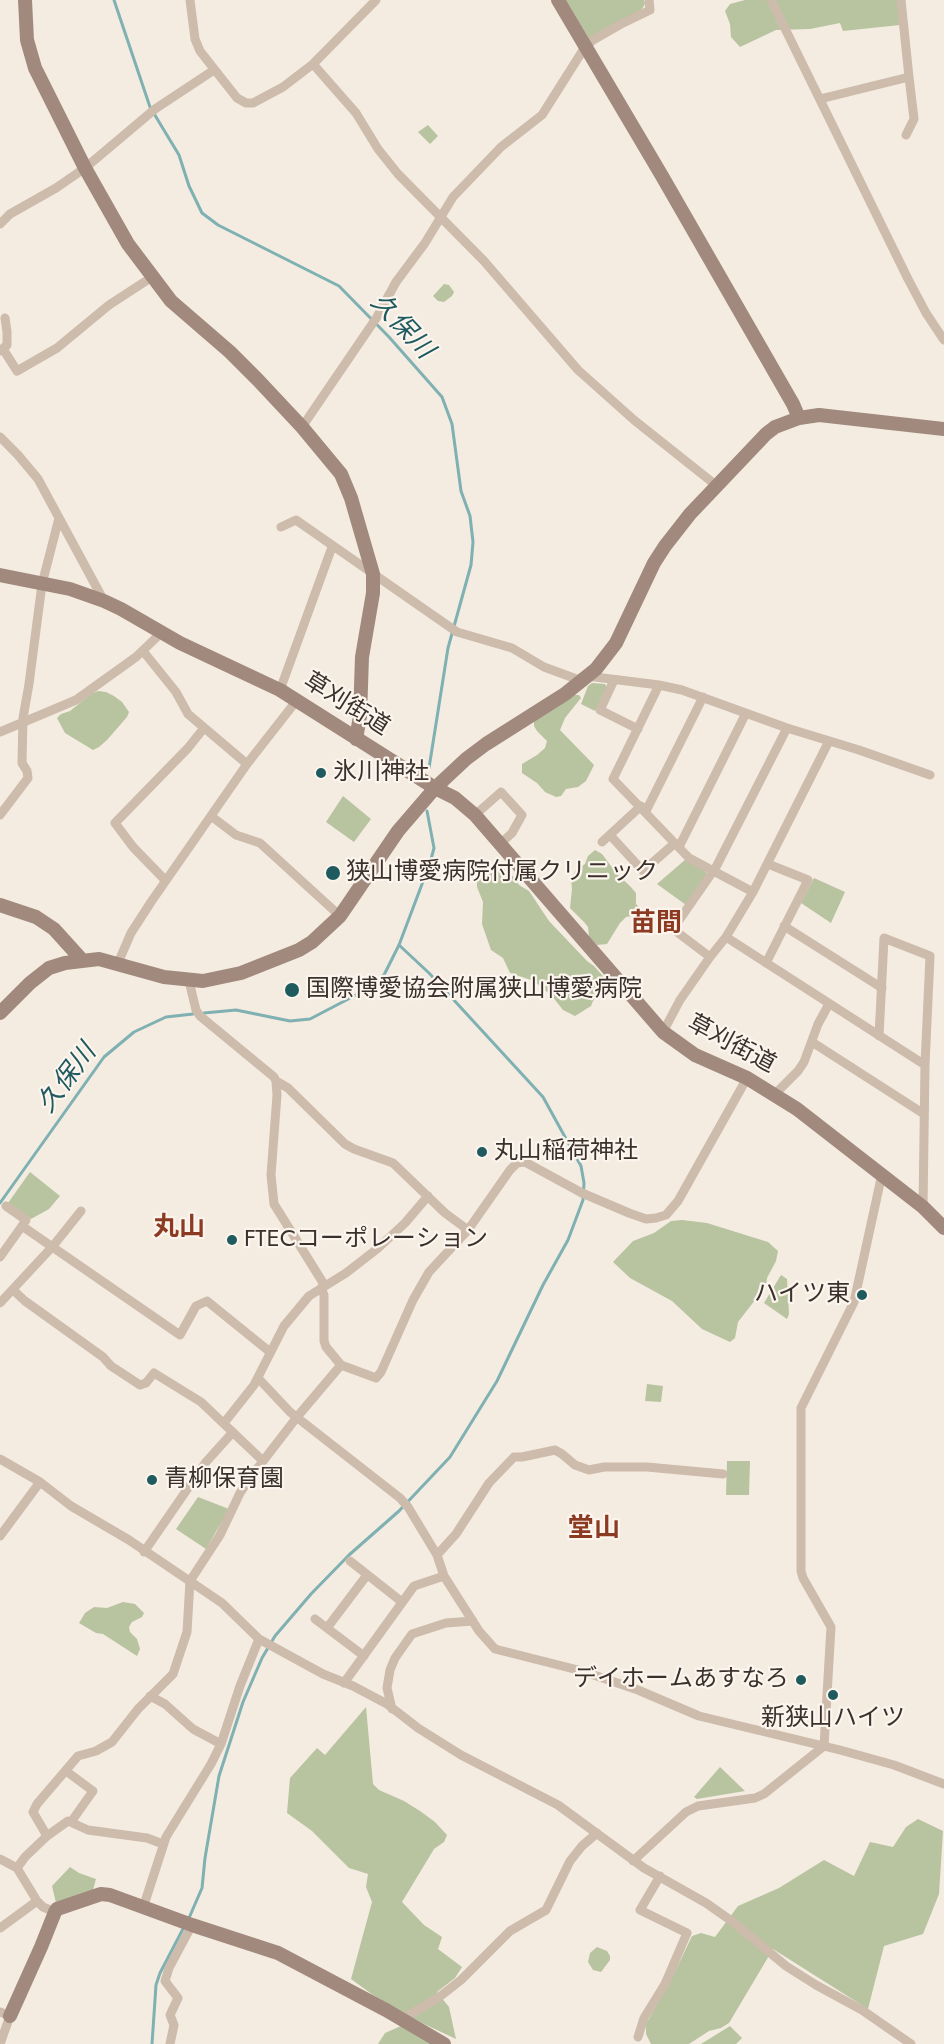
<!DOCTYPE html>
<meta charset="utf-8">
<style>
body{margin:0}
canvas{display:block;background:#f4ebe1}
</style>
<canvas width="944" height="2044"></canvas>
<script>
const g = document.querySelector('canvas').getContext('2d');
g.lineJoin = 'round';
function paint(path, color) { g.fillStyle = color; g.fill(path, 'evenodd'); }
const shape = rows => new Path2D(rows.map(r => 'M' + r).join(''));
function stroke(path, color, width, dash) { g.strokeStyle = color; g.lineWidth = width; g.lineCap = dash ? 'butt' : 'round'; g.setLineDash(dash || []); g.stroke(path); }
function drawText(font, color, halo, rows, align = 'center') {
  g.font = font + ' Jost,"Noto Sans JP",sans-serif'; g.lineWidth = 4.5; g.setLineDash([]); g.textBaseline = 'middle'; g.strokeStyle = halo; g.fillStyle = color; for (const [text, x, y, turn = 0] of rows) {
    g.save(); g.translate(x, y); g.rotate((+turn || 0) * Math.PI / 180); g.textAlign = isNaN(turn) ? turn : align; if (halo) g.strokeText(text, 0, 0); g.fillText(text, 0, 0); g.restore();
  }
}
paint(shape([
 [566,0,644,0,645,4,642,9,589,39],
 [745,0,897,0,900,25,843,31,840,23,810,29,776,30,740,47,731,37,730,24,725,11,730,4],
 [428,125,438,136,430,144,418,132],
 [444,284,449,285,454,292,452,296,444,302,438,301,433,296],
 [592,683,605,684,607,688,595,711,581,704,588,686],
 [98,691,106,692,114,696,122,702,129,712,127,717,107,740,99,747,93,750,65,733,57,718,61,714,70,711,91,694],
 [574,695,579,695,581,698,565,718,560,730,594,765,586,781,578,787,566,789,561,796,556,797,545,792,537,783,522,773,522,764,537,755,545,748,547,741,537,731,534,726,534,721],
 [343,796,371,819,354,842,326,822],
 [595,850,602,854,617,874,630,886,636,893,636,904,640,908,639,915,626,917,620,923,607,944,597,945,589,937,588,927,584,922,570,908,572,889,571,879,576,870,585,864,588,856],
 [686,859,706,872,706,875,686,905,657,884],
 [498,864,515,878,519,885,529,891,549,921,587,961,594,966,610,984,604,994,599,994,593,1001,591,1006,575,1016,563,1010,552,996,534,981,510,973,503,958,491,950,482,924,483,902,477,887,477,868,480,865,491,867],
 [814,878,845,892,831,923,801,903],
 [30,1172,60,1196,49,1209,31,1219,8,1203],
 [682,1220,707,1223,768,1242,778,1251,776,1261,767,1278,766,1286,738,1322,735,1338,730,1342,702,1329,672,1301,630,1278,613,1262,633,1241,654,1233,671,1221],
 [781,1275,787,1279,789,1314,787,1319,764,1303],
 [647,1384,663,1386,661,1402,645,1401],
 [727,1461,750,1461,749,1495,726,1495],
 [198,1497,229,1509,206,1549,176,1529],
 [123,1602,135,1604,144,1613,142,1617,132,1622,129,1627,130,1632,137,1639,140,1649,137,1656,103,1634,96,1633,79,1623,85,1613,94,1607,107,1608],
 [366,1707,373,1784,379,1790,404,1801,420,1811,435,1822,447,1835,444,1842,434,1849,402,1902,424,1925,442,1937,438,1949,462,1967,455,1978,437,1992,449,2007,456,2039,422,2023,373,1995,351,1979,372,1902,366,1887,368,1874,349,1868,312,1831,287,1813,290,1778,317,1748,325,1755],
 [720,1767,745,1791,697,1799,694,1797],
 [918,1819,943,1831,939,1894,923,1934,884,1946,868,2009,773,1949,729,2023,721,2028,709,2031,689,2044,651,2044,646,2034,646,2024,671,1980,692,1936,701,1933,715,1937,738,1906,779,1888,824,1860,854,1876,870,1842,893,1847,906,1827],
 [70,1867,79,1873,96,1879,93,1890,56,1903,52,1886],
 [597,1947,607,1951,610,1956,610,1960,601,1972,593,1970,588,1962,590,1953],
 [401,2026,438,2044,378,2044,385,2033],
 [730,2026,742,2038,736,2044,701,2044]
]), '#b8c4a0');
stroke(shape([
 [114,0,150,107,179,155,189,186,202,213,218,225,339,286,389,337,442,397,452,424,461,491,470,516,473,542,471,565,448,648,429,768],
 [204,1013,236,1010,290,1021,310,1019,356,995,384,975,399,945,430,863,434,848,427,811],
 [0,1203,104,1057,134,1032,166,1017,193,1014],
 [189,1918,202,1888,205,1858,219,1776,243,1702,262,1658,275,1636,311,1594,349,1555,399,1511,450,1457,497,1381,543,1285,568,1240,583,1200,584,1183,581,1166,543,1097,429,973,399,945],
 [152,2044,156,1985,160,1973,184,1927]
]), '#7fb0b2', 3);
stroke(shape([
 [190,0,195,39,200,51,237,98,246,103,253,103,283,87,313,64,376,0],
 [771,0,908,279,926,313,944,340],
 [313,64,356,113,378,149,398,174,484,261,578,370,634,420,717,486],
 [820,99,909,77,901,0],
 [906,135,914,119,909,77],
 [0,224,10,214,56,188,85,168,155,109,214,70],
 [3,349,17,371,57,348,109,305,152,277],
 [0,351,7,345,7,332,5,318],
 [302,427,377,317,396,282,425,243,453,197,501,147,542,115,585,47,593,40,621,24,650,10,649,0],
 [0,437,18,455,38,479,104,601],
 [281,527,296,520,457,632,512,648,544,667,582,681],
 [587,676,659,685,682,690,787,728,859,750,930,775],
 [614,680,600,710,638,729],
 [659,685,613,779,689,858,753,892],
 [280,690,332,547],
 [0,732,76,700,136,657,161,633],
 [247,764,297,700],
 [646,811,703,697],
 [0,815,28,778,27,771,22,763,23,718,29,684,42,584,59,518],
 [475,815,501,792,522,815,512,833,500,844],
 [211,816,236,835,260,843,340,916],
 [610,835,643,871,675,843],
 [602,842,641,806],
 [679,847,746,713],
 [165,880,133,847,115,823,188,748,204,728],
 [784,926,882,988],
 [726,937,925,1065],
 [710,957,673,929,716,867,787,728],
 [118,963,131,933,151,902,247,764,188,714,176,692,143,651],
 [766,963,808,880,768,864],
 [189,981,196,1010,200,1016,274,1077,276,1081,288,1088,345,1144,354,1149,393,1163,445,1213,468,1230],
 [663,1032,680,1000,710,957,726,937,753,892,829,741],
 [879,1036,884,938,930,956,925,1065,923,1207],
 [812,1042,924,1114],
 [276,1081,277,1095,271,1175,274,1204,325,1286],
 [775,1094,798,1071,804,1062,818,1024,829,1004],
 [6,1206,26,1220,22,1226],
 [0,1257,22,1226,180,1335,196,1306,207,1301,270,1352],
 [321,1288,324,1295,324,1341,326,1347,341,1365,376,1378,381,1372,413,1300,429,1272,468,1230,510,1170,517,1163,525,1162,582,1193,629,1213,646,1219,656,1218,666,1215,678,1201,747,1078],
 [13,1290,25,1301,103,1357,111,1366,140,1385,146,1383,154,1373,201,1402,263,1461],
 [0,1303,53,1246,81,1211],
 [258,1378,290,1412,400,1498,408,1507,437,1555,444,1576,479,1631,495,1649,582,1671,638,1690,699,1716,840,1750,894,1765,944,1784],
 [224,1423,254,1385,284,1326,309,1296,346,1273,377,1249,405,1223,428,1196],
 [0,1459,40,1482,71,1506,129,1540,222,1603,259,1639,323,1674,353,1686,387,1704,418,1728,461,1755,558,1805,644,1868,706,1903,733,1922,786,1966,816,1985,862,2010,911,2044],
 [0,1536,40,1482],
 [144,1552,206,1462,233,1432],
 [437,1555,456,1534,489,1483,514,1457,522,1457,555,1450,562,1454,575,1465,589,1470,604,1467,647,1467,723,1474],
 [350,1561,402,1602],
 [315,1619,364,1656],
 [327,1628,367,1575],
 [344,1683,414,1586,444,1576],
 [150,1696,165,1704,193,1729,221,1744],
 [392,1709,387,1688,390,1670,395,1658,412,1634,446,1623,473,1621],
 [66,1771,93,1791,71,1822],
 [47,1836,33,1812,37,1804,78,1756,96,1751,112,1742,138,1709,173,1674,187,1632,190,1581,220,1535,240,1493,250,1478,297,1417,341,1365],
 [0,1859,17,1868,37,1901,43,1907,55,1912],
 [633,1861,686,1812,698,1806,755,1798,764,1794,824,1746,831,1627,803,1578,801,1571,801,1408,854,1302,882,1174],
 [17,1868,25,1857,47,1836,68,1821,88,1830,147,1838,163,1844],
 [143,1908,166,1837,211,1764,221,1744,240,1686,259,1639],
 [0,1928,37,1901],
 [0,2012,10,2016,0,2044],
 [402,2019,438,1998,461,1980,510,1931,546,1910,570,1861,582,1846,597,1833],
 [638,2037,644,2018,665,1984,687,1933,640,1910,660,1876],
 [170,2044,174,2025,170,2015,178,1998,165,1981,169,1968,192,1925]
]), '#cdbbac', 9);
stroke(shape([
 [25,0,27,40,35,68,85,168,128,244,171,301,230,352,258,380,302,427,341,474,351,498,373,574,373,593,362,657,360,716,356,739],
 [558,0,662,176,793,404,799,418],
 [0,575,70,589,104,601,121,609,180,643,280,690,435,788,455,798,475,815,663,1032,695,1055,747,1078,797,1109,923,1207,944,1228],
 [0,905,36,917,54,929,82,960],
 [0,1013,30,983,49,968,65,963,99,959,164,977,203,981,241,973,299,950,312,942,340,916,398,831,435,788,466,759,486,744,565,694,596,669,616,643,654,563,665,546,690,514,766,434,775,427,799,418,819,415,944,429],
 [10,2016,41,1947,55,1912,57,1909,101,1894,110,1895,192,1925,278,1953,386,2010,444,2044]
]), '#a18a7d', 14);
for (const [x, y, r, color] of [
 [321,773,6,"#1f5a5e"],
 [333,873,8,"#1f5a5e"],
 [292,990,8,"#1f5a5e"],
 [482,1152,6,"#1f5a5e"],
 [232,1240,6,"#1f5a5e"],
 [862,1295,6,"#1f5a5e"],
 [152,1480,6,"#1f5a5e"],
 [801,1680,6,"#1f5a5e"],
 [833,1695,6,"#1f5a5e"]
]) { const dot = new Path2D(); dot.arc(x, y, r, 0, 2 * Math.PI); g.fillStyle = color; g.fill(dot); stroke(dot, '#fbf5ee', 2); }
drawText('24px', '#3b302b', '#fbf5ee', [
 ["草刈街道",346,705,32],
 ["草刈街道",731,1045,28]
]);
drawText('24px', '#3b302b', '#fbf5ee', [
 ["氷川神社",333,773],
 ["狭山博愛病院付属クリニック",346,873],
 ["国際博愛協会附属狭山博愛病院",306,990],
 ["丸山稲荷神社",494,1152],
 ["FTECコーポレーション",244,1240],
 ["ハイツ東",850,1295,"right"],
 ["青柳保育園",164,1480],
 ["デイホームあすなろ",789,1680,"right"],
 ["新狭山ハイツ",833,1719,"center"]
], 'left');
drawText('italic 26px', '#1f5a5e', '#fbf5ee', [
 ["久保川",401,327,47],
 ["久保川",68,1079,-53]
]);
drawText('bold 26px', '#8c3b22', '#fbf5ee', [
 ["苗間",656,925],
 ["丸山",179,1229],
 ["堂山",594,1530]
]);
</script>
